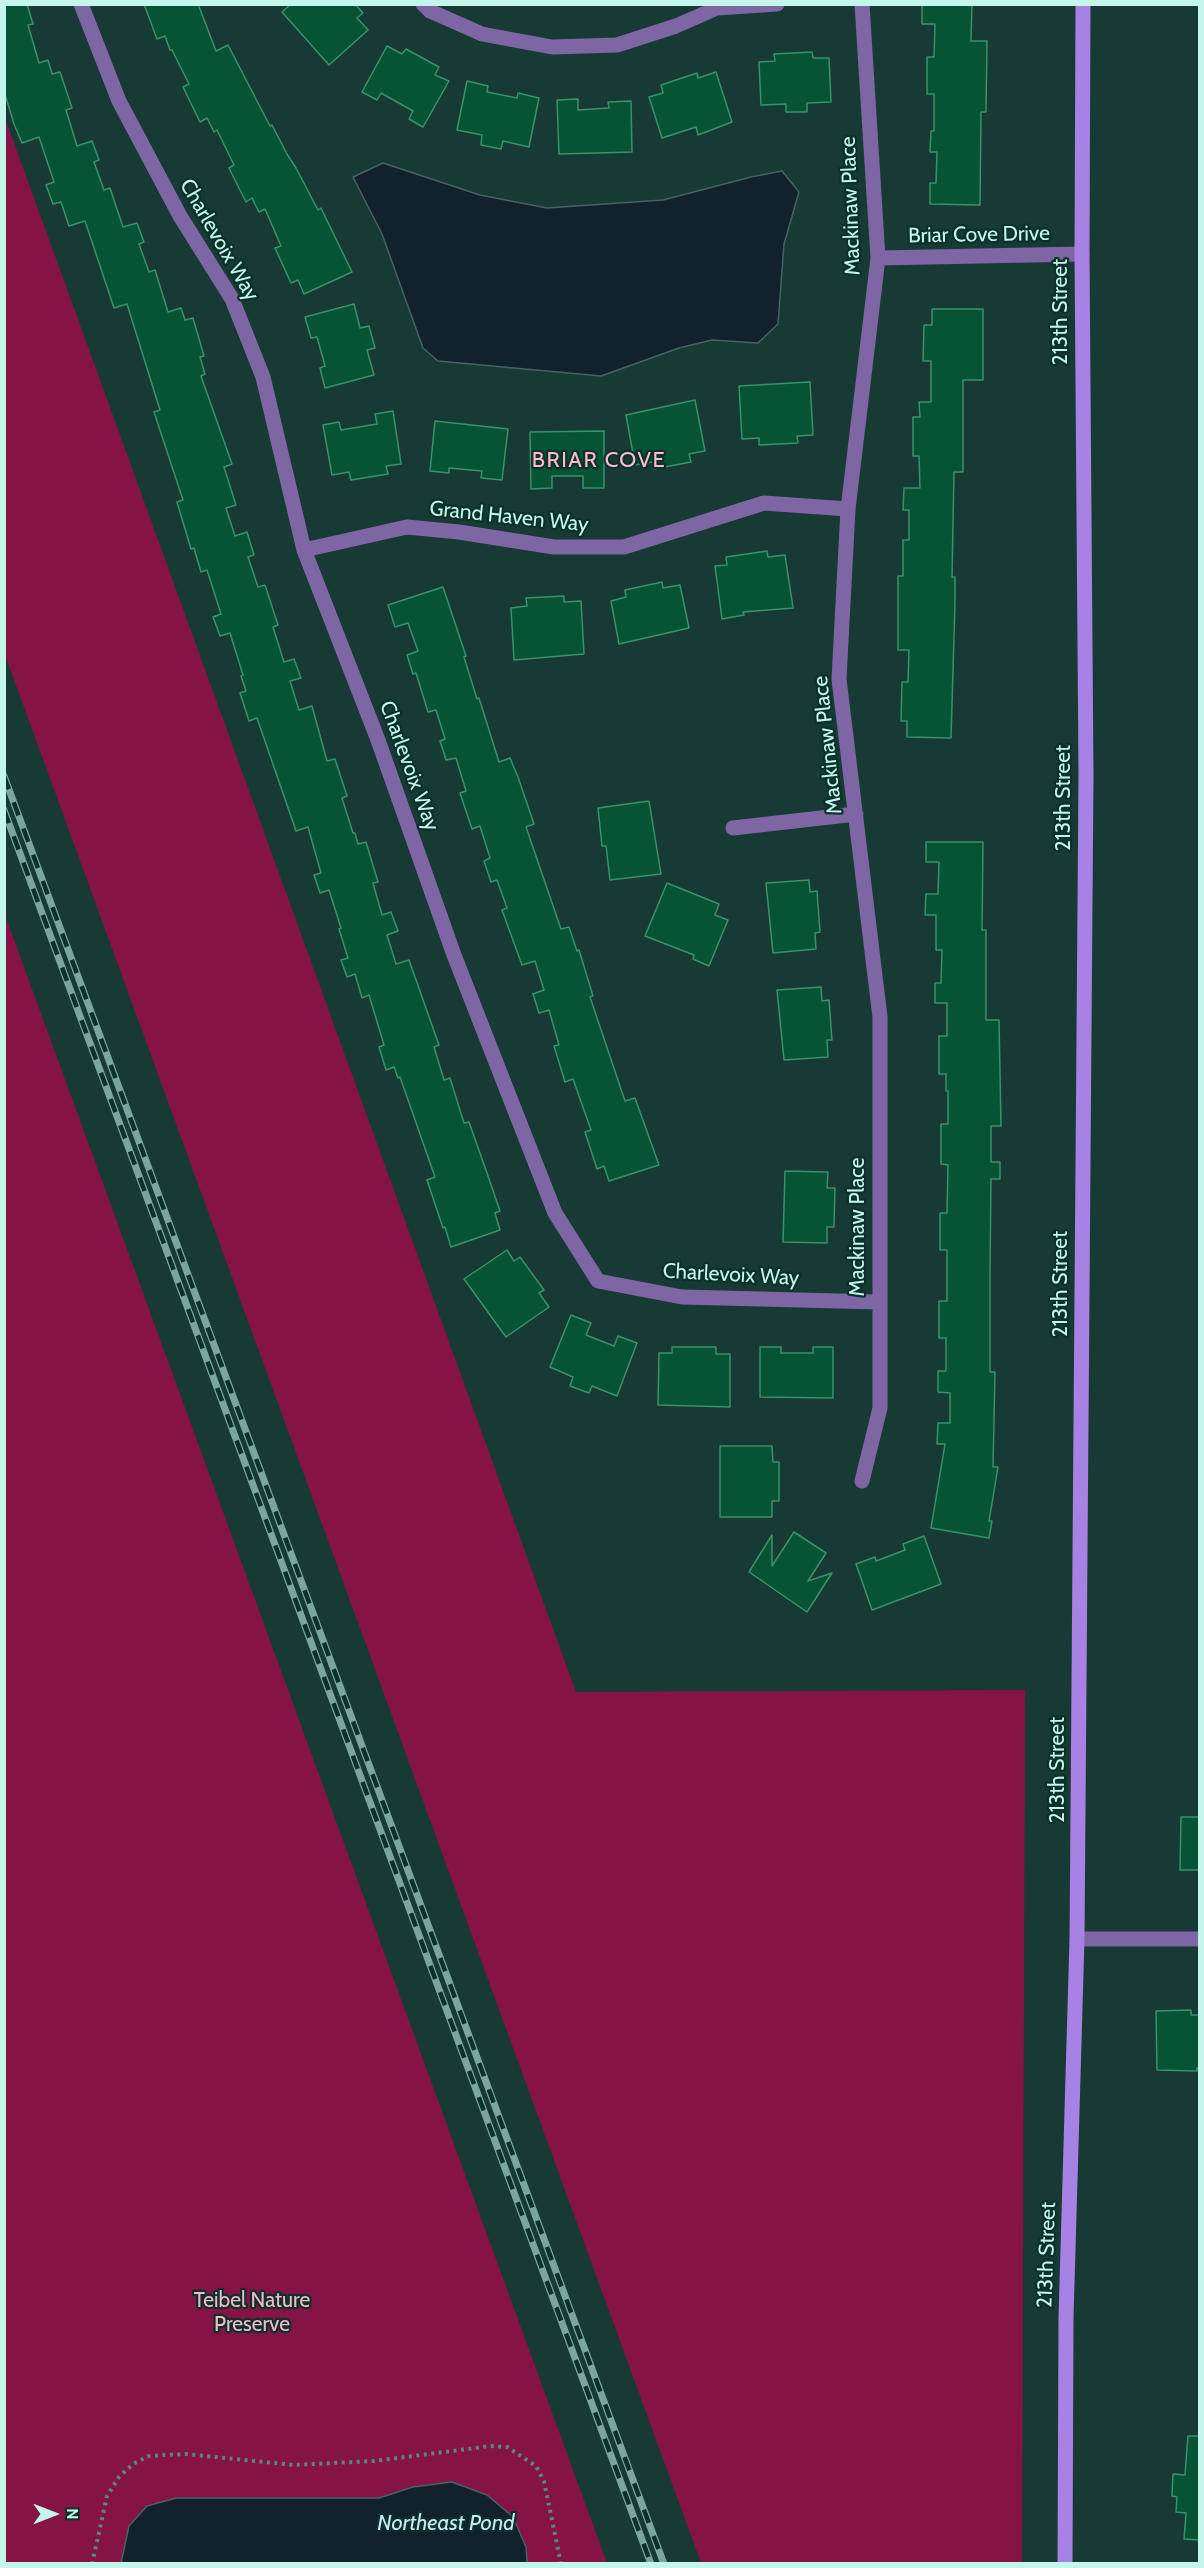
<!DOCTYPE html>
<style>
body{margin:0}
#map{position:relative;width:1204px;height:2568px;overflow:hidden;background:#173a34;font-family:Cabin,sans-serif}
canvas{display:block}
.frame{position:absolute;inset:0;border:6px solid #c4f6ec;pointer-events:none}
.north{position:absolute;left:24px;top:2484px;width:60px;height:60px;-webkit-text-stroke:4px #0c302a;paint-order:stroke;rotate:90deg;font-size:16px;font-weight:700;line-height:24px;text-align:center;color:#c4f6ec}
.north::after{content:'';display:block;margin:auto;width:21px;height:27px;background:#c4f6ec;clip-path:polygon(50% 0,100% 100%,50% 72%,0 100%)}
</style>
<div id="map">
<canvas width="1204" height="2568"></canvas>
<div class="frame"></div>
<div class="north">N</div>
</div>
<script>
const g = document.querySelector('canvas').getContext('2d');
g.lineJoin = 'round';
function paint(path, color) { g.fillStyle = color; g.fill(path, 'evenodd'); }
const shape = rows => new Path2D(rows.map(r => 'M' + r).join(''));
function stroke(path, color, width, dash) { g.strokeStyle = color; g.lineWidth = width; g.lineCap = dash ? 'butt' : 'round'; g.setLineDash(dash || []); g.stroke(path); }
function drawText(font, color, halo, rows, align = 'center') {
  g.font = font + ' Cabin,sans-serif'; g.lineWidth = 4.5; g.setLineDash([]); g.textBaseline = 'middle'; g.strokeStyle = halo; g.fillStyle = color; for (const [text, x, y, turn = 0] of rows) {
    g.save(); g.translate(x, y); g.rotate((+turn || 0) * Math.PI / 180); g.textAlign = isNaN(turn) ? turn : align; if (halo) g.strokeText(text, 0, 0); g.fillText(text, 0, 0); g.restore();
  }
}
paint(shape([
 [5,118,576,1692,1025,1690,1022,2563,701,2563,5,655],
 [5,915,607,2563,4,2563]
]), '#861346');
const water = shape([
 [383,163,480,195,547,208,663,200,751,177,782,171,799,192,784,244,778,324,758,343,712,340,679,348,601,376,438,361,423,348,382,234,353,177,383,163],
 [452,2482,487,2495,513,2517,526,2547,527,2563,121,2563,129,2526,147,2506,176,2498,379,2498,413,2487,452,2482]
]);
paint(water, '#12222d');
stroke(water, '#476266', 1.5);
const building = shape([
 [4,4,27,4,33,24,28,25,39,63,48,60,52,74,60,72,72,108,66,110,77,146,92,141,99,160,94,162,104,190,110,188,123,227,137,223,144,242,139,244,149,272,155,270,168,312,181,308,185,320,193,318,204,356,200,357,205,374,201,376,232,464,224,467,236,505,226,508,235,536,247,532,254,555,248,557,258,587,265,585,278,625,273,627,284,662,294,659,301,678,290,681,299,710,312,706,327,761,335,759,347,796,342,798,353,833,355,833,358,844,366,842,378,882,373,883,382,915,391,912,398,931,387,935,396,964,409,960,439,1045,434,1047,444,1080,450,1078,464,1123,469,1122,487,1173,500,1211,495,1213,500,1230,451,1247,445,1227,443,1228,427,1180,435,1177,400,1077,398,1078,394,1067,386,1070,379,1047,384,1045,369,995,362,998,355,974,347,977,341,960,348,958,339,929,341,928,329,890,320,893,314,875,321,873,308,827,296,831,257,718,249,721,240,693,246,691,241,676,243,675,230,633,220,636,213,617,221,614,207,570,201,572,194,548,191,549,177,502,183,500,154,412,160,410,127,304,114,308,85,221,69,226,61,202,53,204,46,185,54,182,39,137,22,143,14,124,4,91,4,4],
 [144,4,198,4,216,51,228,45,270,126,272,125,287,154,296,168,318,210,321,208,352,272,304,294,298,280,291,283,275,248,281,246,265,209,259,212,252,198,246,202,229,168,234,165,217,130,214,132,207,118,200,122,183,87,189,84,172,50,170,50,165,36,157,39,144,4],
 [291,4,355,4,363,13,357,18,368,30,329,65,282,12,291,4],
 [922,4,972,4,971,41,987,41,986,112,981,112,980,205,930,204,930,183,936,183,937,152,930,152,931,131,934,131,934,94,927,94,927,57,934,57,935,24,922,24,922,4],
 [387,46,402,54,406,49,439,67,435,75,449,81,423,127,409,119,413,111,381,93,377,100,362,92,387,46],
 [812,52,813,58,829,58,831,102,807,103,807,112,786,112,786,104,761,105,759,62,775,61,774,54,812,52],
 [716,72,732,122,698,135,696,127,662,138,649,97,663,93,661,85,697,73,698,78,716,72],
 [467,81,488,86,487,92,517,98,518,93,539,98,529,147,503,141,501,149,481,145,482,135,457,130,467,81],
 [578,99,578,110,609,108,608,102,631,101,632,152,559,154,557,100,578,99],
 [354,304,360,328,369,326,375,348,367,350,374,375,325,388,320,368,325,366,317,337,311,338,305,317,354,304],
 [932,309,983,309,983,380,963,380,963,472,954,472,952,577,955,577,955,603,951,738,907,737,907,721,901,721,902,682,908,682,909,650,898,650,898,576,903,576,903,540,909,540,909,510,903,510,904,488,920,488,919,456,913,456,913,417,920,417,919,402,931,402,931,361,923,361,924,325,932,325,932,309],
 [810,382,813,435,797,436,798,443,759,445,759,438,742,439,739,386,810,382],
 [695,400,705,451,689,454,691,462,654,469,653,462,635,465,626,415,695,400],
 [393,411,401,464,386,466,388,474,351,480,349,472,332,475,323,425,339,422,341,430,377,424,375,414,393,411],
 [435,421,508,429,502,480,481,478,482,471,449,468,449,473,430,471,435,421],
 [604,431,604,488,583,488,583,476,552,476,552,488,531,489,530,432,604,431],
 [767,551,768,557,785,555,793,608,743,612,744,615,722,619,715,566,727,565,726,557,767,551],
 [662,582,663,588,680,585,689,628,619,644,611,601,626,597,625,590,662,582],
 [443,587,466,656,464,657,477,699,479,698,499,762,510,758,518,777,534,824,526,827,561,929,569,927,577,951,579,950,593,996,590,997,625,1101,635,1098,659,1165,609,1181,604,1166,597,1169,585,1132,591,1130,573,1079,565,1082,554,1046,559,1045,549,1010,539,1013,533,994,544,990,535,961,522,965,502,910,507,908,497,880,491,882,484,861,490,858,480,826,472,829,460,793,466,791,456,758,446,760,440,741,445,739,436,710,428,712,416,673,413,674,407,655,418,651,408,623,395,627,388,605,443,587],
 [564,596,564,602,581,601,584,654,514,660,511,608,527,606,526,598,564,596],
 [649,801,661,874,610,880,606,846,602,846,598,808,649,801],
 [926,842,983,842,982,930,986,930,986,1020,999,1020,1001,1126,991,1126,991,1162,1000,1162,1000,1179,991,1179,990,1271,990,1372,995,1372,993,1467,998,1467,989,1521,992,1521,989,1538,931,1528,945,1444,937,1444,938,1423,950,1423,950,1393,938,1392,938,1371,946,1371,946,1338,939,1338,939,1301,947,1301,947,1250,940,1250,940,1213,947,1213,948,1165,941,1164,941,1124,948,1124,948,1091,946,1091,946,1074,939,1074,939,1036,947,1036,947,1003,935,1003,935,983,941,983,942,950,936,950,936,915,925,915,926,894,938,894,939,862,926,862,926,842],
 [809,880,810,892,817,891,820,932,815,933,816,949,773,953,766,883,809,880],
 [667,883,719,904,715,915,728,920,709,966,693,959,694,955,645,936,667,883],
 [821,987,822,1001,829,1000,832,1040,827,1040,828,1057,784,1060,777,990,821,987],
 [785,1171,828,1172,827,1188,835,1188,834,1227,827,1227,827,1243,783,1242,785,1171],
 [507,1250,514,1261,520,1257,544,1290,539,1293,549,1307,506,1337,464,1279,507,1250],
 [571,1315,591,1323,586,1335,614,1346,618,1336,637,1343,617,1396,592,1386,589,1393,570,1386,573,1377,550,1367,571,1315],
 [672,1347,716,1347,716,1354,730,1354,730,1407,658,1405,659,1353,672,1353,672,1347],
 [760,1347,781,1347,781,1353,813,1353,813,1347,833,1347,833,1398,760,1397,760,1347],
 [720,1446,772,1446,773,1462,779,1462,779,1501,772,1501,772,1517,720,1517,720,1446],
 [794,1532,826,1553,808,1581,832,1573,807,1612,749,1572,772,1535,772,1566,794,1532],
 [924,1536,941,1584,872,1610,856,1564,875,1557,876,1561,905,1550,903,1544,924,1536],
 [1181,1817,1200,1817,1200,1870,1180,1870,1181,1817],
 [1191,2010,1191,2015,1200,2015,1200,2068,1197,2068,1197,2071,1157,2070,1156,2011,1191,2010],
 [1188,2436,1200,2436,1200,2540,1184,2539,1186,2513,1176,2512,1177,2497,1172,2496,1173,2474,1185,2475,1188,2436]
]);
paint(building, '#075336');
stroke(building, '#399269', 1.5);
stroke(shape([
 [92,2564,107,2496,119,2477,133,2464,149,2456,186,2454,294,2465,374,2461,491,2446,507,2447,536,2466,544,2481,561,2564]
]), '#5c857d', 4, [3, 4.5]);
stroke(shape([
 [81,4,119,101,180,216,232,299,263,377,304,550,378,740,454,955,555,1213,598,1281,682,1297,878,1302],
 [423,4,430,11,482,34,552,47,617,45,676,26,717,8,777,4],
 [878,258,1082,254],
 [304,550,407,527,459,532,554,547,624,547,764,503,848,509],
 [733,828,856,814],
 [862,1481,880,1408,880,1017,839,679,848,509,878,258,862,4],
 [1077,1939,1200,1939]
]), '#7e66a4', 15);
stroke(shape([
 [1065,2564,1066,2318,1077,1939,1086,775,1082,254,1083,4]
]), '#a881e4', 15);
const rail = shape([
 [4,776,664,2564],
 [4,810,651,2564]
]);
stroke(rail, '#7ba69e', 7);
stroke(rail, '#0c302a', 4.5, [14]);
drawText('21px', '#c4f6ec', '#0c302a', [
 ["Mackinaw Place",851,206,-92],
 ["Briar Cove Drive",979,235,-1],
 ["Charlevoix Way",219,240,60],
 ["213th Street",1061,312,-90],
 ["Grand Haven Way",509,517,6],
 ["Mackinaw Place",828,745,-96],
 ["Charlevoix Way",409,766,70],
 ["213th Street",1064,798,-90],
 ["Mackinaw Place",858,1227,-90],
 ["Charlevoix Way",731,1275,3],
 ["213th Street",1061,1284,-90],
 ["213th Street",1058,1770,-90],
 ["213th Street",1047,2255,-88]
]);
drawText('21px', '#f5b8c9', '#0c302a', [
 ["Teibel Nature",252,2301],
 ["Preserve",252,2325]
]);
g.letterSpacing = '1.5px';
drawText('22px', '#febbce', '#0c302a', [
 ["BRIAR COVE",599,461]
]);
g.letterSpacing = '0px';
drawText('italic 22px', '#cce5f8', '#0c302a', [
 ["Northeast Pond",446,2524]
]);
</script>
